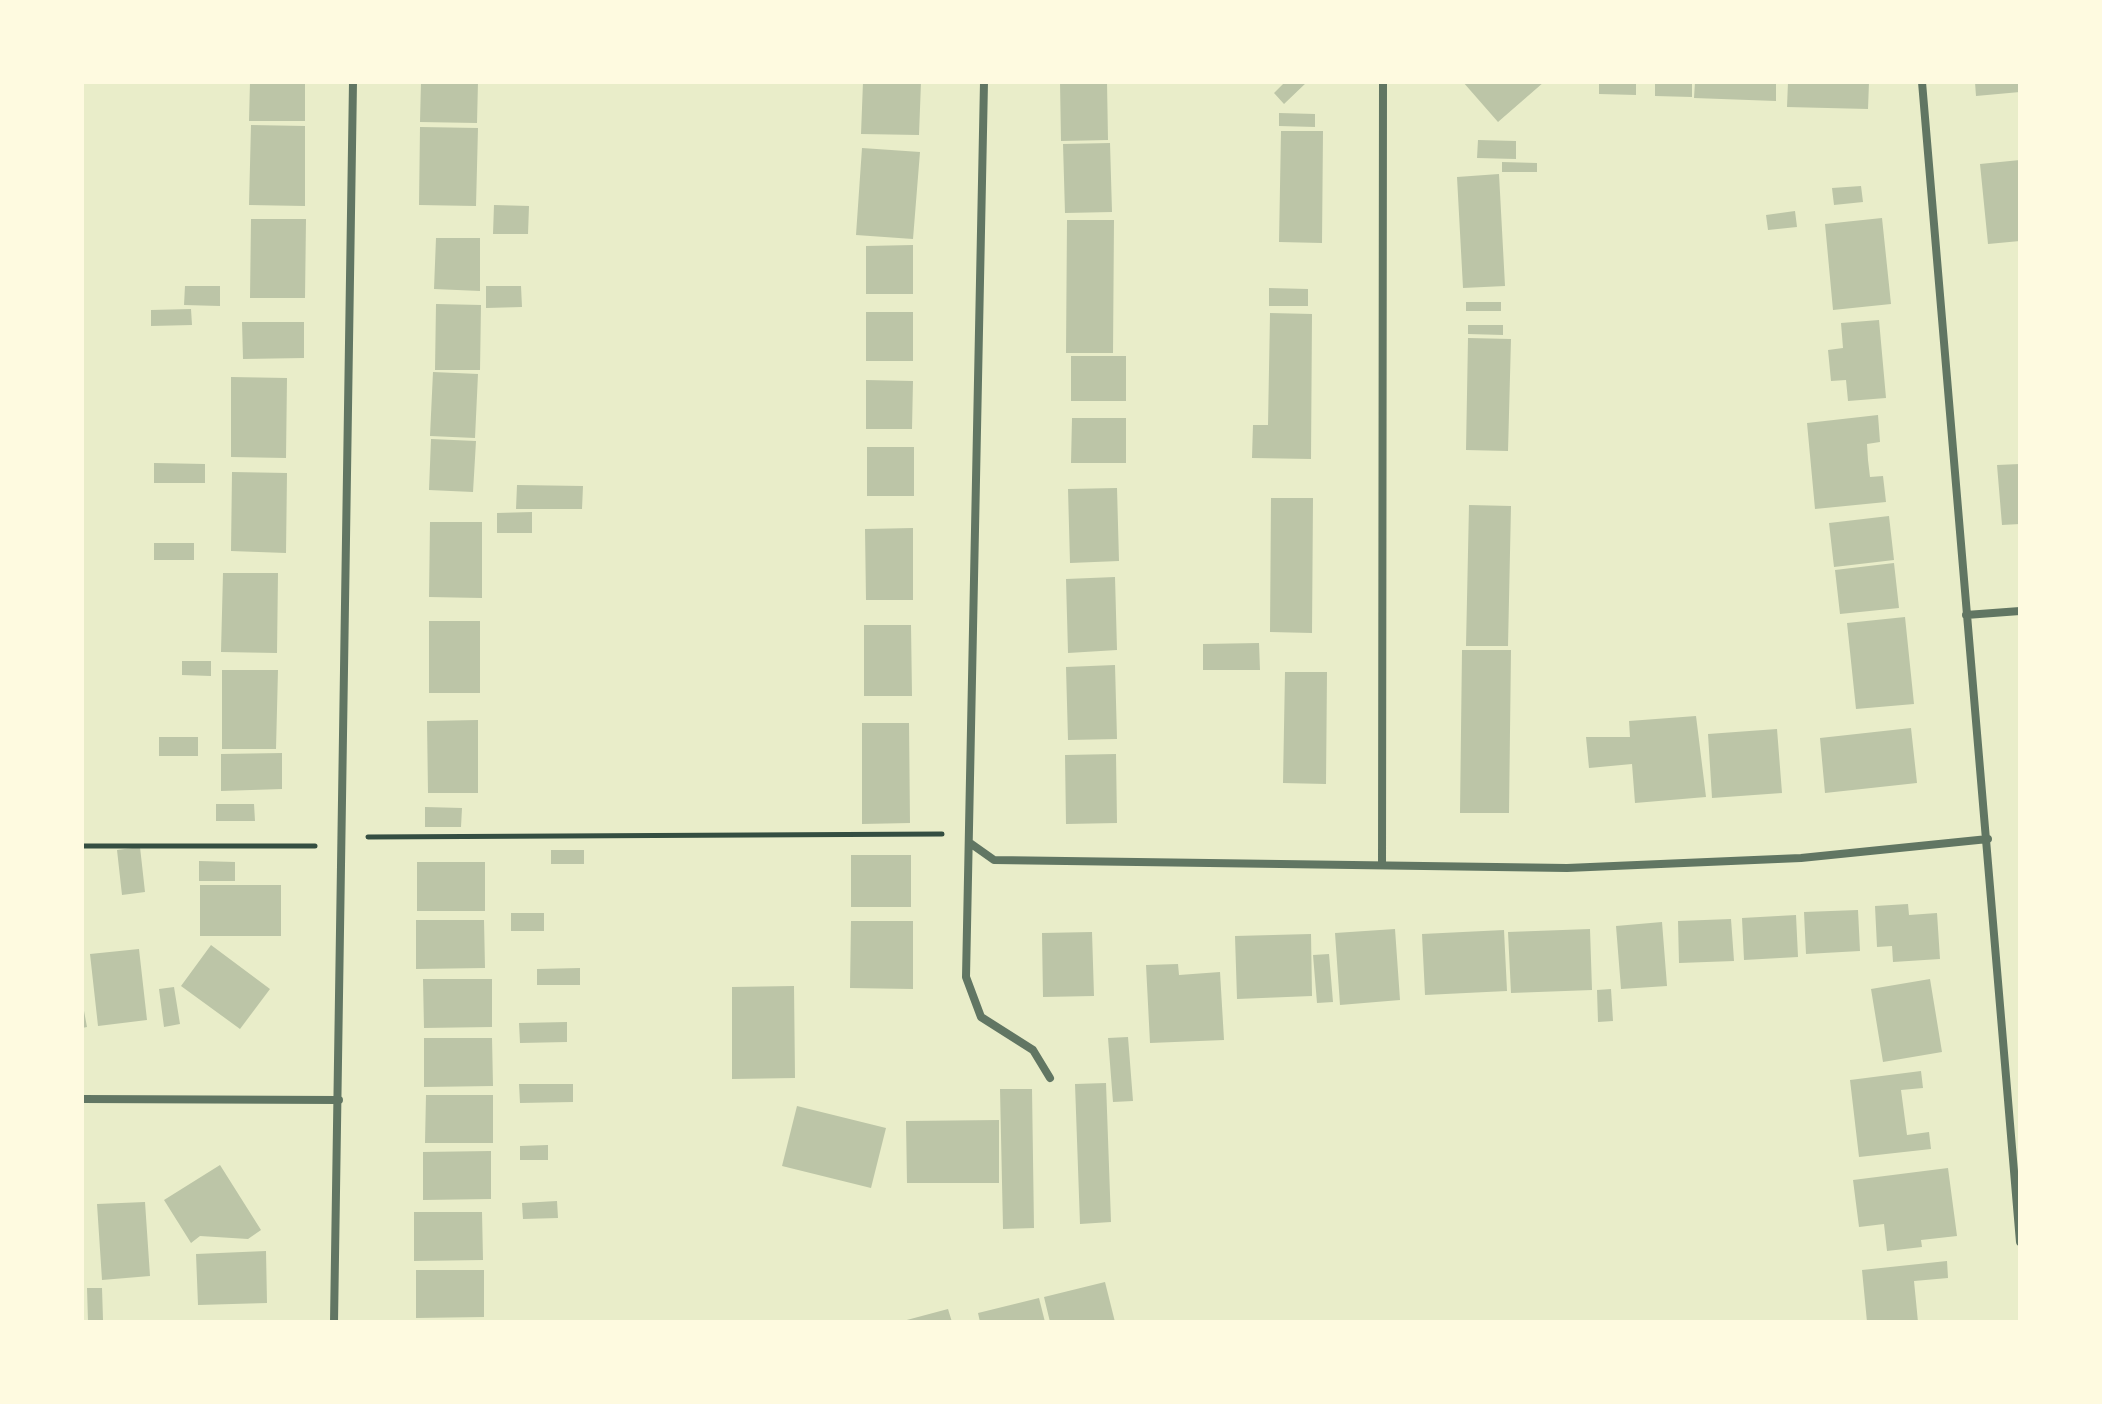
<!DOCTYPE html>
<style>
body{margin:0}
#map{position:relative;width:2102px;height:1404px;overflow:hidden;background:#e9edc9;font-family:Poppins,sans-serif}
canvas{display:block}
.frame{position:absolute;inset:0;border:84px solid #fefae0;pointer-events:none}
</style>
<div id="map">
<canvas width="2102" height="1404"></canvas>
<div class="frame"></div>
</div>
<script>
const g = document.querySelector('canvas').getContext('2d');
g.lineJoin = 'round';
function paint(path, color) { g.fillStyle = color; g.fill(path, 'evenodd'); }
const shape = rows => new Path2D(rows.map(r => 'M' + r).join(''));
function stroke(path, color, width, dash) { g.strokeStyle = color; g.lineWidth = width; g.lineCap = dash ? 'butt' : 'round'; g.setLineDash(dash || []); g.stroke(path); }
paint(shape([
 [250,82,305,82,305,121,249,121],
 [421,82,478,82,477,123,420,122],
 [863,82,921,82,919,135,861,134],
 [1060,82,1107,82,1108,140,1061,141],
 [1285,82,1307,82,1284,104,1274,93],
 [1463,82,1544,82,1498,122],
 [1599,82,1636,82,1636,95,1599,94],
 [1655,82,1692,82,1692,97,1655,96],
 [1695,82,1776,82,1776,101,1694,98],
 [1788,82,1869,82,1868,109,1787,107],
 [1975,82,2020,82,2020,92,1976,96],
 [1279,113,1315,114,1315,127,1279,126],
 [251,125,305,126,305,206,249,205],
 [420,127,478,128,476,206,419,205],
 [1281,131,1323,131,1322,243,1279,242],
 [1478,140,1516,141,1516,159,1477,158],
 [1110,143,1112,212,1065,213,1063,144],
 [862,148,920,152,913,239,856,235],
 [2020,160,2020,241,1988,244,1980,164],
 [1502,162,1537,163,1537,172,1502,172],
 [1499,174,1505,286,1463,288,1457,177],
 [1861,186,1863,202,1834,205,1832,188],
 [494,205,529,206,528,234,493,234],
 [1795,211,1797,227,1768,230,1766,215],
 [1882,218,1891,304,1833,310,1825,224],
 [251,219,306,219,305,298,250,298],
 [1067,220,1114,220,1113,353,1066,353],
 [436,238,480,238,480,291,434,289],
 [913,245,913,294,866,294,866,246],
 [185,286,220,286,220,306,184,305],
 [486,286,521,286,522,307,486,308],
 [1269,288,1308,289,1308,306,1269,306],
 [1466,302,1501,302,1501,311,1466,311],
 [436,304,481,305,480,370,435,370],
 [191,309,192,325,151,326,151,310],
 [866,312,913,312,913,361,866,361],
 [1270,313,1312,314,1311,459,1252,458,1253,425,1268,425],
 [1879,320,1886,398,1848,401,1846,380,1831,381,1828,350,1843,348,1841,323],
 [242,322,304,322,304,358,243,359],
 [1468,325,1503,325,1503,335,1468,334],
 [1468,338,1511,339,1508,451,1466,450],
 [1071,356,1126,356,1126,401,1071,401],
 [433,372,478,374,475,438,430,436],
 [231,377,287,378,286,458,231,457],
 [866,380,913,381,912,429,866,429],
 [1878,415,1880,442,1867,444,1868,460,1870,477,1883,476,1886,502,1815,509,1807,423],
 [1072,418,1126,418,1126,463,1071,463],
 [431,439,476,441,473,492,429,490],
 [867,447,914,447,914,496,867,496],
 [154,463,205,464,205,483,154,483],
 [2020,464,2020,524,2002,525,1997,465],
 [232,472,287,473,286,553,231,551],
 [517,485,583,486,582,509,516,509],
 [1117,488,1119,561,1070,563,1068,489],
 [1271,498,1313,498,1312,633,1270,632],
 [1469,505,1511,506,1508,646,1466,646],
 [532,512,532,533,497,533,497,513],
 [1889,516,1894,560,1834,567,1829,523],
 [430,522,482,522,482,598,429,597],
 [913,528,913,600,866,600,865,529],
 [154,543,194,543,194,560,154,560],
 [1894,563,1899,608,1840,614,1835,570],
 [223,573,278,573,277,653,221,652],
 [1115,577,1117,650,1068,653,1066,579],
 [1905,617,1914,704,1856,709,1847,623],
 [429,621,480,621,480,693,429,693],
 [864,625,911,625,912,696,864,696],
 [1259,643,1260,670,1203,670,1203,644],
 [1462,650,1511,650,1509,813,1460,813],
 [182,661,211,661,211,676,182,675],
 [1115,665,1117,739,1068,740,1066,667],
 [222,670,278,670,276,749,222,749],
 [1285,672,1327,672,1326,784,1283,783],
 [1696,716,1706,797,1635,803,1632,764,1589,768,1586,737,1630,737,1629,721],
 [478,720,478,793,428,793,427,721],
 [862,723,909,723,910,823,862,824],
 [1911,728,1917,783,1825,793,1820,738],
 [1777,729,1782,793,1712,798,1708,734],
 [159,737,198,737,198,756,159,756],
 [282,753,282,789,221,791,221,754],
 [1116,754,1117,823,1066,824,1065,755],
 [216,804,254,804,255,821,216,821],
 [425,807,462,808,461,827,425,827],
 [140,847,145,892,122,895,117,850],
 [551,850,584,850,584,864,551,864],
 [851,855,911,855,911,907,851,907],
 [199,861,235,862,235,881,199,881],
 [417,862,485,862,485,911,417,911],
 [200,885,281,885,281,936,200,936],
 [1908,904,1909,915,1937,913,1940,959,1893,962,1892,946,1877,947,1875,906],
 [1858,910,1860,951,1806,954,1804,912],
 [511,913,544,913,544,931,511,931],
 [1796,915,1798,957,1744,960,1742,918],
 [1731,919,1734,961,1679,963,1678,921],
 [416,920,484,920,485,968,416,969],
 [851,921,913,921,913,989,850,988],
 [1662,922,1667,986,1621,989,1616,926],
 [1395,929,1400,1000,1340,1005,1335,933],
 [1590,929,1592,990,1511,993,1508,932],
 [1504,930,1507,991,1425,995,1422,934],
 [1092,932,1094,996,1043,997,1042,933],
 [1311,934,1312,996,1237,999,1235,936],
 [211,945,270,989,240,1029,181,986],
 [139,949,147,1020,98,1026,90,954],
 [1329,954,1333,1002,1317,1003,1313,955],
 [1178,964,1179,975,1220,972,1224,1040,1150,1043,1146,965],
 [580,968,580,985,537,985,537,969],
 [423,979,492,979,492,1027,424,1028],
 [1930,979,1942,1052,1883,1062,1871,989],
 [794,986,795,1078,732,1079,732,987],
 [174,987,180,1024,164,1027,159,989],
 [1611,989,1613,1021,1598,1022,1597,990],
 [82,1000,87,1027,82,1028],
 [567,1022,567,1042,520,1043,519,1023],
 [1128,1037,1133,1101,1113,1102,1108,1038],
 [424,1038,492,1038,493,1086,424,1087],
 [1921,1071,1923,1088,1901,1090,1907,1135,1929,1132,1931,1149,1859,1157,1850,1080],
 [1106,1083,1111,1222,1080,1224,1075,1084],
 [519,1084,573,1084,573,1102,520,1103],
 [1000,1089,1032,1089,1034,1228,1003,1229],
 [426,1095,493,1095,493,1143,425,1143],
 [797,1106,886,1128,871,1188,782,1166],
 [999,1120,999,1183,907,1183,906,1121],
 [548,1145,548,1160,520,1160,520,1146],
 [491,1151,491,1199,423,1200,423,1152],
 [220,1165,261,1230,248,1239,200,1236,191,1243,164,1200],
 [1948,1168,1957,1236,1921,1240,1922,1247,1887,1251,1884,1224,1859,1227,1853,1180],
 [557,1201,558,1218,523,1219,522,1203],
 [145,1202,150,1276,102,1280,97,1204],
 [414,1212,482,1212,483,1260,414,1261],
 [266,1251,267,1303,198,1305,196,1254],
 [1947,1261,1948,1278,1914,1281,1918,1322,1867,1322,1862,1270],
 [416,1270,484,1270,484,1317,416,1318],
 [1105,1282,1115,1322,1050,1322,1044,1297],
 [87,1288,102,1288,103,1320,88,1321],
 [1039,1298,1045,1322,980,1322,978,1313],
 [948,1309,952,1322,903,1322,903,1321]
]), '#bcc5a7');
stroke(shape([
 [368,837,942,834],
 [82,846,315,846]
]), '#344e41', 5);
stroke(shape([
 [984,82,966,977,981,1017,1033,1050,1050,1078],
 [1922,82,2020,1242],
 [1966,615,2020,611],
 [970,843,994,860,1567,868,1801,858,1988,839],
 [1382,864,1383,82],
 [82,1099,339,1100],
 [334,1322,353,82]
]), '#617663', 8);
</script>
